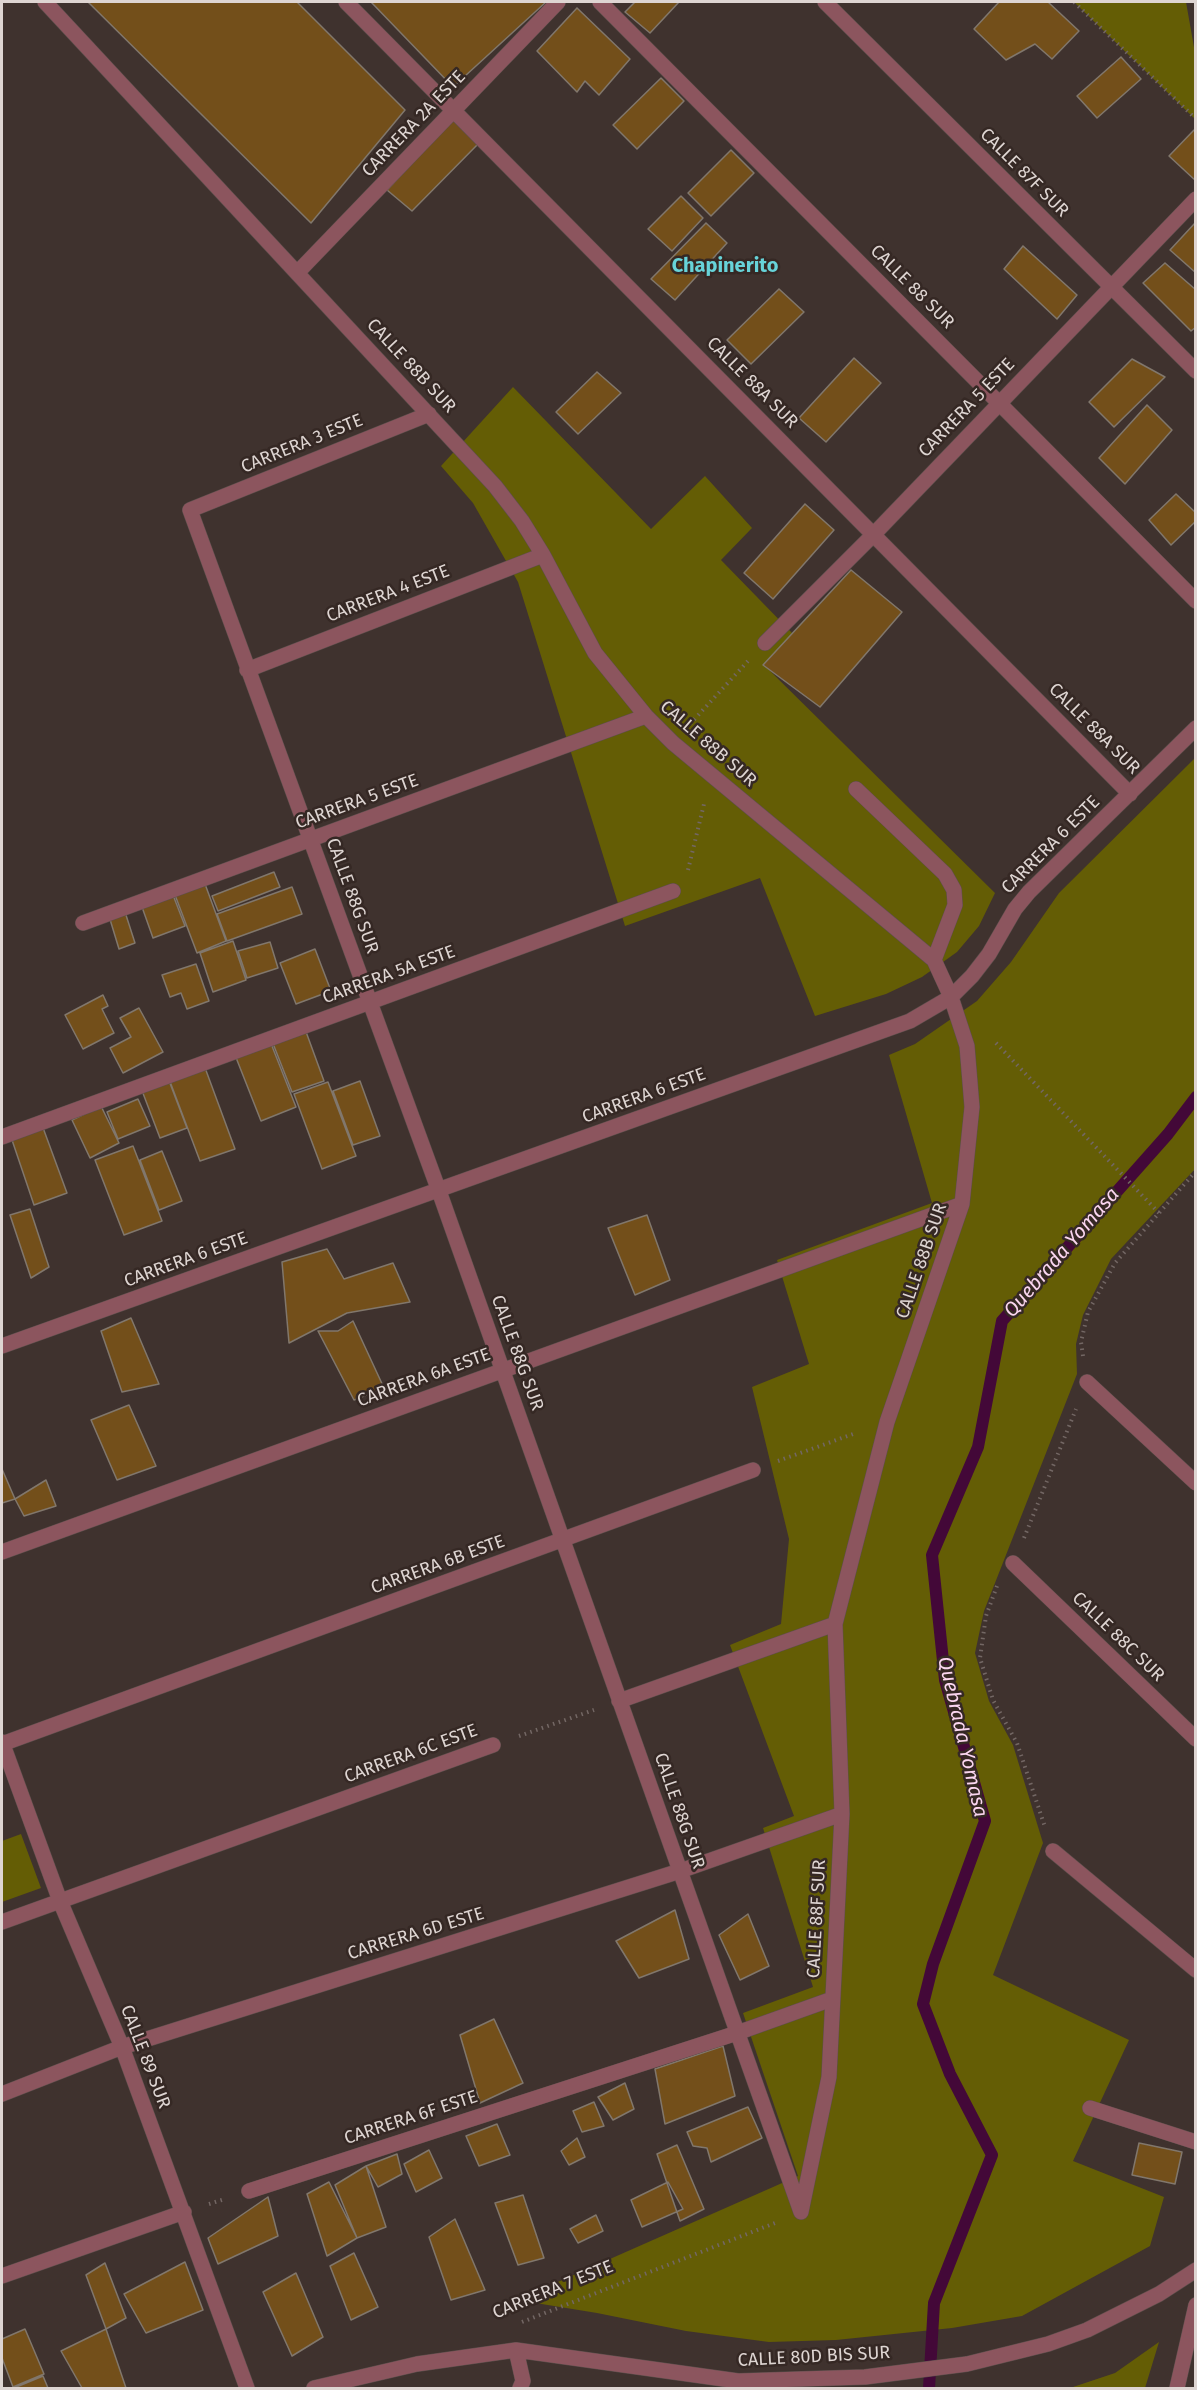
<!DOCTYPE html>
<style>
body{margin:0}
#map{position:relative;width:1197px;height:2390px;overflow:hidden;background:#3f322e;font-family:"Fira Sans",sans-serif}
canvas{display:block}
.frame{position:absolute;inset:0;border:3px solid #ded5d2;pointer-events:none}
</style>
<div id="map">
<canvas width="1197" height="2390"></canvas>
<div class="frame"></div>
</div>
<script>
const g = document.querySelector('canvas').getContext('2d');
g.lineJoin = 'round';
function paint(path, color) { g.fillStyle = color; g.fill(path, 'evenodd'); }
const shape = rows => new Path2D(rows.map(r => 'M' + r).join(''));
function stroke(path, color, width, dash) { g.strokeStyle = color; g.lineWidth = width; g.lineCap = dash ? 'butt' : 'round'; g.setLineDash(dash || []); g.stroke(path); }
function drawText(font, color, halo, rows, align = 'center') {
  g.font = font + ' "Fira Sans",sans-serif'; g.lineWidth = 5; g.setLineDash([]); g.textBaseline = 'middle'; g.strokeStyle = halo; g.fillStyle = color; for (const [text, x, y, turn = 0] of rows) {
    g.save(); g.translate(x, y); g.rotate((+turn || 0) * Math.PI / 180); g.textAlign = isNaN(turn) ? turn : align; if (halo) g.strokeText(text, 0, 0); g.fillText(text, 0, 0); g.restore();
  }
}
paint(shape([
 [1074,2,1186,2,1195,53,1195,119],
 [513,387,651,529,705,476,752,528,721,560,794,635,764,665,995,893,979,926,957,952,922,977,886,994,815,1016,760,878,625,926,518,582,473,503,441,466],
 [1195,758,1195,1169,1111,1259,1083,1315,1076,1344,1077,1374,984,1611,975,1653,989,1701,1013,1745,1043,1843,993,1975,1129,2040,1073,2161,1164,2197,1150,2246,1022,2316,952,2328,836,2340,769,2342,686,2331,597,2313,517,2300,798,2176,743,2013,813,1987,763,1828,794,1816,730,1645,781,1624,789,1539,752,1387,809,1364,777,1260,932,1203,889,1055,915,1044,977,1001,1011,962,1059,893],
 [21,1834,41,1888,2,1902,2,1841],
 [1159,2342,1145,2388,1070,2388,1115,2373]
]), '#645d05');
stroke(shape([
 [929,2388,934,2303,992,2155,950,2074,923,2004,933,1964,985,1821,945,1680,932,1555,978,1447,1002,1321,1168,1134,1196,1097]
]), '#430838', 12);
const building = shape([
 [88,2,297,2,405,110,311,223,88,2],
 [371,2,546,2,453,87,371,2],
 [635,2,679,2,650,33,625,12,635,2],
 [999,2,1048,2,1079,31,1052,59,1035,44,1006,60,974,29,999,2],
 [577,8,630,59,599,95,585,81,577,92,537,51,577,8],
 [1121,57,1141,79,1097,118,1077,96,1121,57],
 [661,78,684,101,637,149,613,125,661,78],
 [455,117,480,142,412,211,387,190,455,117],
 [1194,130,1196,131,1196,181,1169,156,1194,130],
 [731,150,754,173,711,216,688,193,731,150],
 [681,196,703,218,672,251,648,229,681,196],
 [706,223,727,243,675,300,651,279,706,223],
 [1195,223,1196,223,1196,273,1170,250,1195,223],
 [1023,246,1077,295,1057,319,1004,269,1023,246],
 [1165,263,1196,290,1196,327,1191,331,1143,283,1165,263],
 [779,289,804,312,751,364,727,340,779,289],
 [854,358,881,383,826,442,799,418,854,358],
 [1132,359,1165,377,1114,427,1089,402,1132,359],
 [597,372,621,393,578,434,556,412,597,372],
 [1147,405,1172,430,1125,484,1099,458,1147,405],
 [1176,494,1196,513,1196,521,1171,545,1149,520,1176,494],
 [805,504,834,530,773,599,744,573,805,504],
 [851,570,902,612,820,707,763,665,851,570],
 [274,872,280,887,218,911,212,896,274,872],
 [205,884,226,941,197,953,175,895,205,884],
 [292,887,302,914,227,941,217,914,292,887],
 [173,895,185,926,153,938,142,907,173,895],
 [125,912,135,943,119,949,109,916,125,912],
 [233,941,246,980,213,992,200,953,233,941],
 [270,942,278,968,247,978,238,951,270,942],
 [315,949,331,991,296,1004,280,963,315,949],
 [196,964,209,1001,187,1009,181,993,170,997,162,975,196,964],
 [103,995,108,1006,102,1009,114,1033,83,1049,65,1015,103,995],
 [139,1008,163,1052,123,1073,110,1048,131,1037,120,1018,139,1008],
 [305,1029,324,1081,292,1092,272,1041,305,1029],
 [270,1041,296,1107,261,1121,235,1055,270,1041],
 [204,1065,235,1149,200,1161,169,1079,204,1065],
 [168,1078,187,1128,160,1138,141,1088,168,1078],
 [360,1081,380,1136,353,1145,333,1091,360,1081],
 [328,1082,356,1156,322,1169,294,1094,328,1082],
 [138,1099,150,1126,118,1139,107,1112,138,1099],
 [101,1106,119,1143,90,1158,72,1120,101,1106],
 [42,1125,67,1193,34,1205,11,1137,42,1125],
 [133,1146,162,1221,124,1235,95,1160,133,1146],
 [162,1151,182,1201,159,1210,140,1160,162,1151],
 [30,1209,49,1267,31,1278,10,1215,30,1209],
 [647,1215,670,1280,635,1295,608,1228,647,1215],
 [327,1249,344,1279,393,1263,410,1302,347,1313,289,1343,282,1262,327,1249],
 [131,1318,159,1384,122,1392,101,1331,131,1318],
 [353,1321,384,1388,354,1400,318,1331,338,1331,353,1321],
 [129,1405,156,1466,117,1480,91,1420,129,1405],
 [2,1469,15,1499,2,1503,2,1469],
 [46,1480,56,1506,24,1516,15,1499,46,1480],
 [675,1910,689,1959,639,1978,616,1941,675,1910],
 [748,1914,769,1966,740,1980,719,1935,748,1914],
 [494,2019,523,2083,480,2103,460,2035,494,2019],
 [723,2046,735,2096,665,2124,655,2069,723,2046],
 [625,2083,634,2109,613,2120,598,2097,625,2083],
 [594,2102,604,2126,582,2132,573,2111,594,2102],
 [748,2107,762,2138,711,2162,707,2148,693,2146,687,2132,748,2107],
 [497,2124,510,2155,479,2166,466,2136,497,2124],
 [577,2138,585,2157,569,2165,561,2151,577,2138],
 [1139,2143,1182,2152,1175,2184,1132,2175,1139,2143],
 [677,2145,704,2209,680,2221,657,2154,677,2145],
 [429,2150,442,2178,416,2192,404,2164,429,2150],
 [397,2154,402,2174,378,2187,366,2166,397,2154],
 [366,2166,386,2227,357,2238,335,2185,366,2166],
 [329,2182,357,2238,327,2256,307,2194,329,2182],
 [668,2182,683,2209,642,2227,631,2200,668,2182],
 [523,2195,544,2258,518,2265,495,2203,523,2195],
 [268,2197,278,2236,218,2264,208,2238,268,2197],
 [596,2215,603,2231,578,2243,570,2229,596,2215],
 [455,2219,485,2290,451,2300,429,2237,455,2219],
 [354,2253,378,2307,351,2320,330,2266,354,2253],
 [185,2262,203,2310,146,2333,124,2294,185,2262],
 [105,2263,126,2318,106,2329,86,2275,105,2263],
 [296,2273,323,2337,292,2356,263,2292,296,2273],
 [25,2329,44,2374,13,2387,2,2358,2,2339,25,2329],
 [106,2329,126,2388,82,2388,61,2351,106,2329],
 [43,2376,48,2388,14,2388,43,2376]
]);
paint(building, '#734f1a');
stroke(building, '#81776c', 1.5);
const minor = shape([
 [45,2,495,486,522,521,543,555,595,653,646,716,673,743,934,960,951,997,967,1046,972,1107,962,1204,887,1422,835,1624,842,1814,829,2077,801,2212],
 [346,2,1130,794],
 [600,2,1196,601],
 [825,2,1196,371],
 [297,273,558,2],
 [429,414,190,510,439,1191,801,2212],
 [765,643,874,534,1196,199],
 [247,670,543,555],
 [856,789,945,874,954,890,955,905,934,960],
 [83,923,646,716],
 [2,1137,673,891],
 [2,1346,910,1021,951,997,972,976,989,954,1015,909,1029,892,1196,728],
 [1087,1382,1196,1483],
 [2,1552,962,1204],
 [1013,1563,1196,1739],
 [619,1701,835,1624],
 [2,1742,60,1901,122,2047,247,2388],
 [2,1744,753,1470],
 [1053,1851,1196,1970],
 [2,1922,493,1745],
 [2,2094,122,2047,680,1871,842,1814],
 [1090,2108,1196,2142],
 [249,2191,737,2033,832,1999],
 [2,2276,184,2212],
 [516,2350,523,2381,520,2388],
 [314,2388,417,2364,516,2350,738,2381,865,2377,967,2364,1048,2344,1087,2330,1159,2294,1196,2270],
 [1177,2388,1196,2305]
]);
stroke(minor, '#5c4f4c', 16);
stroke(shape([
 [1074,2,1196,119],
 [690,724,748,661],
 [688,870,704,804],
 [996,1043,1160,1214],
 [1083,1356,1081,1342,1088,1312,1115,1263,1196,1171],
 [778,1461,856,1433],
 [1024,1538,1076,1409],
 [997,1586,986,1616,980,1658,993,1700,1017,1743,1045,1827],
 [519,1736,594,1710],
 [209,2204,225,2199],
 [522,2322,775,2223]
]), '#736764', 4, [1.5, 4.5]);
stroke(minor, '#8c555e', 15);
drawText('18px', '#ded5d2', '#352824', [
 ["CARRERA 2A ESTE",414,124,-46],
 ["CALLE 87F SUR",1024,173,45],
 ["CALLE 88 SUR",912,287,45],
 ["CALLE 88B SUR",411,366,47],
 ["CALLE 88A SUR",752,383,45],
 ["CARRERA 5 ESTE",967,408,-46],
 ["CARRERA 3 ESTE",302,444,-22],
 ["CARRERA 4 ESTE",388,594,-21],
 ["CALLE 88A SUR",1094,729,45],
 ["CALLE 88B SUR",708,744,41],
 ["CARRERA 5 ESTE",357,802,-20],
 ["CARRERA 6 ESTE",1051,845,-45],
 ["CALLE 88G SUR",352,896,70],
 ["CARRERA 5A ESTE",389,975,-20],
 ["CARRERA 6 ESTE",644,1096,-20],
 ["CARRERA 6 ESTE",186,1260,-20],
 ["CALLE 88B SUR",922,1261,-71],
 ["CALLE 88G SUR",517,1353,70],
 ["CARRERA 6A ESTE",424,1378,-20],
 ["CARRERA 6B ESTE",438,1565,-20],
 ["CALLE 88C SUR",1118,1637,44],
 ["CARRERA 6C ESTE",411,1754,-20],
 ["CALLE 88G SUR",679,1811,71],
 ["CALLE 88F SUR",817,1919,-87],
 ["CARRERA 6D ESTE",416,1934,-17],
 ["CALLE 89 SUR",145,2057,69],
 ["CARRERA 6F ESTE",411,2118,-18],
 ["CARRERA 7 ESTE",553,2290,-22],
 ["CALLE 80D BIS SUR",814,2357,-3]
]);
drawText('bold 20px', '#67d3d9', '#352824', [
 ["Chapinerito",725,266]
]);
drawText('italic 20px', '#fbd6f0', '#352824', [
 ["Quebrada Yomasa",1062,1253,-49],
 ["Quebrada Yomasa",962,1737,77]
]);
</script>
